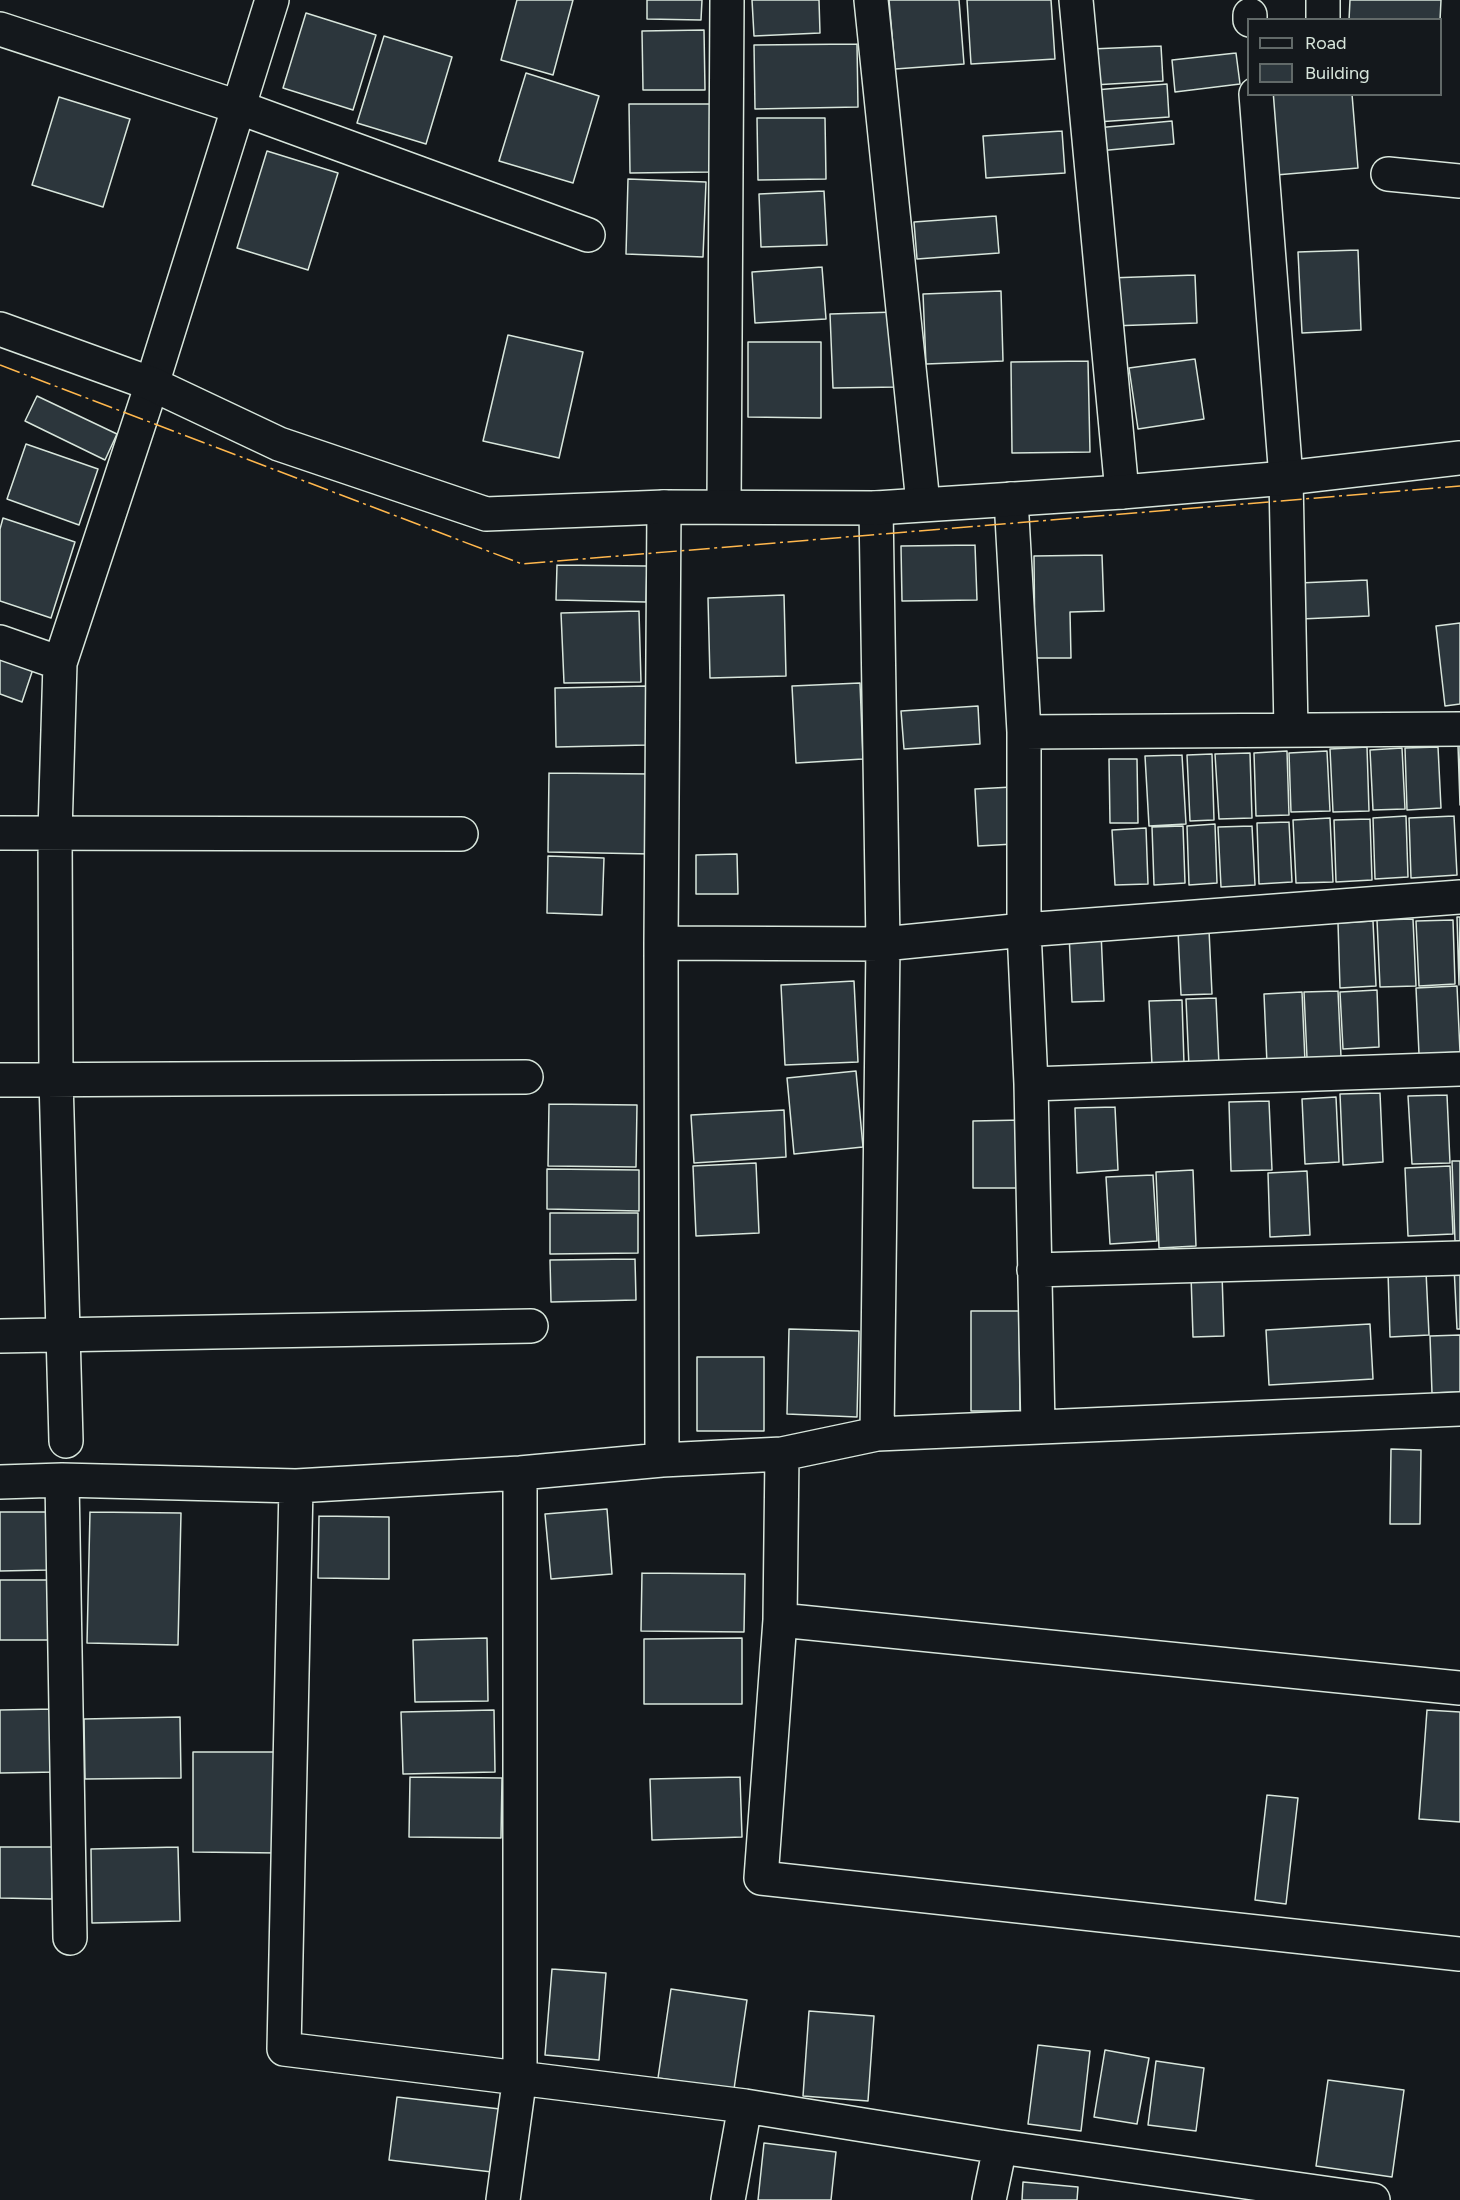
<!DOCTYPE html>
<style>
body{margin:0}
#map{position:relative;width:1460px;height:2200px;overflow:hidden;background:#14181c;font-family:Figtree,sans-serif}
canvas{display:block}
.legend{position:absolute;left:1247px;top:18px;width:195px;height:78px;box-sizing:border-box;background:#14181c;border:2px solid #626a69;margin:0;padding:8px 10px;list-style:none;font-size:18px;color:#d8e6dc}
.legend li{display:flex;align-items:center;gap:12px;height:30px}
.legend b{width:30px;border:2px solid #626a69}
</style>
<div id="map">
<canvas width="1460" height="2200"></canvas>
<ul class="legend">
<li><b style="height:8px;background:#14181c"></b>Road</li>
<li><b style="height:16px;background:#2c363c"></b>Building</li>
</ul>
</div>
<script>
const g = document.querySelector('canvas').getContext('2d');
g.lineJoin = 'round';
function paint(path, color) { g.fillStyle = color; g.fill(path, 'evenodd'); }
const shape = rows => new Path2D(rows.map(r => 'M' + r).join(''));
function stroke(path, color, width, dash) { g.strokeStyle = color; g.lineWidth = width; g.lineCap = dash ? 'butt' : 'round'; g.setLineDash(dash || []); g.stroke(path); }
const building = shape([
 [517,0,573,0,553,75,501,60,517,0],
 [647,0,702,0,701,20,647,19,647,0],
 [752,0,819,0,820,33,754,36,752,0],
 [889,0,959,0,964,64,895,69,889,0],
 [967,0,1051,0,1055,59,971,64,967,0],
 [1350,0,1441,0,1440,21,1349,20,1350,0],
 [306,13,376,35,353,110,283,88,306,13],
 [704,30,705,90,643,90,642,31,704,30],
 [384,36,452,57,426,144,357,123,384,36],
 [857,44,858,107,755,109,754,45,857,44],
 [1161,46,1163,81,1093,85,1091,49,1161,46],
 [1236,53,1240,84,1175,92,1172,60,1236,53],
 [526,73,599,96,573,183,499,161,526,73],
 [1167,84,1169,117,1097,122,1095,90,1167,84],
 [1269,94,1352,94,1358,168,1276,175,1269,94],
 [59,97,130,119,103,207,32,185,59,97],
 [629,104,710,104,710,172,630,173,629,104],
 [757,118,825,118,826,179,758,180,757,118],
 [1172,121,1174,144,1098,151,1096,128,1172,121],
 [1062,131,1065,173,986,178,983,136,1062,131],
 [267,151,338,173,308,270,237,248,267,151],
 [628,179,706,182,703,257,626,254,628,179],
 [824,191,827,245,761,247,759,194,824,191],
 [996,216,999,253,917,259,914,222,996,216],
 [1358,250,1361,330,1302,333,1298,252,1358,250],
 [822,267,826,319,755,323,752,272,822,267],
 [1195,275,1197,323,1111,326,1109,278,1195,275],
 [1001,291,1003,361,926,364,923,294,1001,291],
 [895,312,898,387,833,388,830,314,895,312],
 [508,335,583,352,559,458,483,441,508,335],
 [748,342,821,342,821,418,748,417,748,342],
 [1195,359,1204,419,1138,429,1129,368,1195,359],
 [1088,361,1090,452,1012,453,1011,362,1088,361],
 [37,396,117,434,105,460,25,421,37,396],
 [26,444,98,469,79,525,7,499,26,444],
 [3,518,75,542,51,618,0,601,0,529,3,518],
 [975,545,977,600,902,601,901,546,975,545],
 [1102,555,1104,611,1070,612,1071,658,1035,658,1034,556,1102,555],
 [557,565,647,566,646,602,556,600,557,565],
 [1367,580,1369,616,1301,619,1299,583,1367,580],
 [784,595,786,676,710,678,708,598,784,595],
 [639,611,641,682,564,683,561,613,639,611],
 [1460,623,1460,704,1445,706,1436,626,1460,623],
 [0,657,33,669,22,702,0,694,0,657],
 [860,683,863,759,796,763,792,686,860,683],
 [646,686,647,745,556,747,555,688,646,686],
 [978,706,980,744,904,749,901,711,978,706],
 [1458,745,1460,745,1460,805,1458,745],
 [1367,747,1369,811,1333,812,1330,749,1367,747],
 [1438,747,1441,808,1407,810,1405,748,1438,747],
 [1402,748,1405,809,1373,810,1370,750,1402,748],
 [1287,751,1289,815,1256,816,1254,753,1287,751],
 [1327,751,1330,811,1291,812,1289,753,1327,751],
 [1250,753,1252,818,1219,819,1215,754,1250,753],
 [1212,754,1214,820,1190,821,1187,755,1212,754],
 [1182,755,1186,824,1149,826,1145,756,1182,755],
 [1109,759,1137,759,1138,823,1110,823,1109,759],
 [549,773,652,774,651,854,548,852,549,773],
 [1012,787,1014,844,978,846,975,789,1012,787],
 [1406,816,1408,877,1375,879,1373,818,1406,816],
 [1454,816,1457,875,1411,878,1409,818,1454,816],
 [1330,818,1333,882,1296,883,1293,820,1330,818],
 [1370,819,1372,880,1336,882,1334,820,1370,819],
 [1289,822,1292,882,1259,884,1257,823,1289,822],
 [1215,824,1217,883,1189,885,1187,826,1215,824],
 [1183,826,1185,883,1154,885,1152,827,1183,826],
 [1252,826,1255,885,1221,887,1218,827,1252,826],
 [1146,828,1148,884,1115,885,1112,830,1146,828],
 [737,854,738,894,696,894,696,855,737,854],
 [548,856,604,858,602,915,547,913,548,856],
 [1457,917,1460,917,1459,985,1457,917],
 [1413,919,1416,986,1380,987,1377,920,1413,919],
 [1453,920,1455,984,1419,986,1416,921,1453,920],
 [1373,921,1376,986,1340,988,1338,923,1373,921],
 [1209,930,1212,994,1181,995,1178,931,1209,930],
 [1101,932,1104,1001,1072,1002,1069,933,1101,932],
 [854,981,858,1062,785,1065,781,985,854,981],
 [1457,986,1460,1052,1419,1054,1416,988,1457,986],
 [1377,990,1379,1047,1343,1049,1340,992,1377,990],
 [1338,991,1341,1057,1307,1058,1304,992,1338,991],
 [1302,992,1305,1062,1267,1064,1264,994,1302,992],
 [1216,998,1219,1065,1189,1067,1186,999,1216,998],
 [1182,1000,1184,1064,1152,1065,1149,1001,1182,1000],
 [856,1071,863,1147,794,1154,787,1078,856,1071],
 [1380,1093,1383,1162,1343,1165,1340,1094,1380,1093],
 [1447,1095,1450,1163,1412,1164,1408,1096,1447,1095],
 [1336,1097,1339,1162,1305,1164,1302,1099,1336,1097],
 [1269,1101,1272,1170,1231,1171,1229,1102,1269,1101],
 [549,1104,637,1105,636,1167,548,1166,549,1104],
 [1115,1107,1118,1170,1077,1173,1075,1108,1115,1107],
 [784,1110,786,1157,694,1163,691,1115,784,1110],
 [1023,1120,1023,1188,973,1188,973,1121,1023,1120],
 [1452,1161,1460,1161,1460,1241,1455,1241,1452,1161],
 [756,1163,759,1233,696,1236,693,1166,756,1163],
 [1450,1166,1453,1234,1408,1236,1405,1168,1450,1166],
 [547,1169,639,1170,639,1211,547,1209,547,1169],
 [1193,1170,1196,1246,1159,1248,1156,1172,1193,1170],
 [1307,1171,1310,1235,1270,1237,1268,1173,1307,1171],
 [1153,1175,1157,1241,1110,1244,1106,1177,1153,1175],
 [550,1213,638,1213,638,1253,550,1254,550,1213],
 [635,1259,636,1300,551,1302,550,1260,635,1259],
 [1460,1265,1460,1329,1457,1329,1454,1266,1460,1265],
 [1426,1271,1429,1335,1390,1337,1388,1272,1426,1271],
 [1222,1274,1224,1336,1193,1337,1191,1275,1222,1274],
 [971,1311,1019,1311,1020,1411,971,1411,971,1311],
 [1370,1324,1373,1379,1269,1385,1266,1330,1370,1324],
 [789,1329,859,1331,857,1417,787,1414,789,1329],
 [1460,1335,1460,1392,1432,1393,1430,1336,1460,1335],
 [697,1357,764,1357,764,1431,697,1431,697,1357],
 [1391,1449,1421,1450,1420,1524,1390,1524,1391,1449],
 [607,1509,612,1574,551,1579,545,1514,607,1509],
 [0,1512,47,1512,48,1570,0,1571,0,1512],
 [90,1512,181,1513,178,1645,87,1643,90,1512],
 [319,1516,389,1517,389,1579,318,1578,319,1516],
 [642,1573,745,1574,744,1632,641,1631,642,1573],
 [0,1580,50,1580,51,1640,0,1640,0,1580],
 [487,1638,488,1701,415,1702,413,1640,487,1638],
 [742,1638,742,1704,644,1704,644,1639,742,1638],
 [55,1709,57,1772,0,1773,0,1710,55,1709],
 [494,1710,495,1772,403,1774,401,1712,494,1710],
 [1427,1710,1460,1712,1460,1822,1419,1819,1427,1710],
 [180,1717,181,1778,85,1779,84,1719,180,1717],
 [193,1752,279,1752,279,1853,193,1852,193,1752],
 [410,1777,502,1778,501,1838,409,1837,410,1777],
 [740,1777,742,1837,652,1840,650,1779,740,1777],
 [1267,1795,1298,1798,1286,1904,1255,1900,1267,1795],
 [0,1847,53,1847,52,1899,0,1898,0,1847],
 [178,1847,180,1921,92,1923,91,1849,178,1847],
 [552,1969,606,1973,599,2060,545,2055,552,1969],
 [671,1989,747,2000,734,2089,658,2078,671,1989],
 [809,2011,874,2016,868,2101,803,2096,809,2011],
 [1038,2045,1090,2051,1081,2131,1028,2124,1038,2045],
 [1105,2050,1149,2058,1137,2124,1094,2117,1105,2050],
 [1156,2061,1204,2068,1196,2131,1148,2125,1156,2061],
 [1328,2080,1404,2090,1392,2177,1316,2166,1328,2080],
 [397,2097,500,2109,492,2172,389,2160,397,2097],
 [764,2143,836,2152,831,2200,758,2200,764,2143],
 [1023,2182,1078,2187,1077,2200,1022,2200,1023,2182]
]);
paint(building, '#2c363c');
stroke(building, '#d8e6dc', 1.5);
const street = shape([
 [871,0,923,503],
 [1076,0,1122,492],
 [1250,15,1250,20],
 [1323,20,1323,0],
 [0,29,238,107,588,235],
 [1256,94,1286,478,1291,730],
 [1388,174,1460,181],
 [1011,499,1024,732,1024,930,1031,1084,1038,1427],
 [724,506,727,0],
 [664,507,661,943,883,944,876,508],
 [0,642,60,663],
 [1024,732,1460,729],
 [0,833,461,834],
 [661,943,662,1460],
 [0,1080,526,1077],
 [1031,1084,1460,1069],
 [1034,1270,1460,1258],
 [0,1336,531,1326],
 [877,1434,883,944,1024,930,1460,897],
 [66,1441,56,1079,55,832,60,663,152,384,272,0],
 [782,1454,780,1620,761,1878,1460,1954],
 [62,1480,70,1938],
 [0,1482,62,1480,296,1486,520,1473,662,1460,782,1454,877,1434,1460,1409],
 [296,1486,284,2049,745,2106,1000,2147,1373,2200],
 [780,1620,1460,1688],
 [503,2200,520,2076,520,1473],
 [728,2200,745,2106],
 [989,2200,1000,2147]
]);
const secondary = shape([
 [0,329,152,384,279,444,486,514,664,507,876,508,1122,492,1286,478,1460,458]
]);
stroke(street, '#d8e6dc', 36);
stroke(secondary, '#d8e6dc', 36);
stroke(street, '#14181c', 33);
stroke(secondary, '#14181c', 33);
stroke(shape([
 [0,365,522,564,1460,486]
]), '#ffb74d', 1.5, [21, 4.5, 3, 4.5]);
</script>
